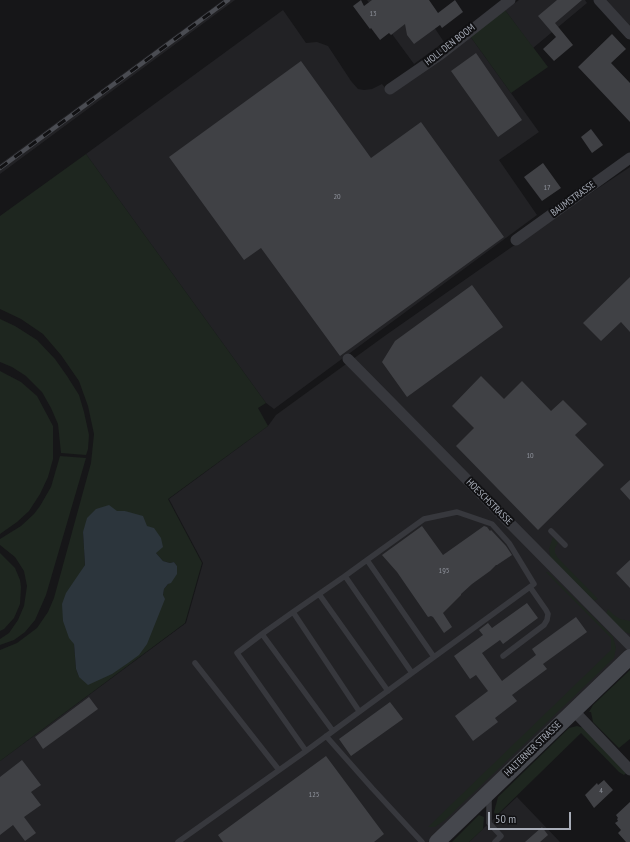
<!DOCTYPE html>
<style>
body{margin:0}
#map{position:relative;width:630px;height:842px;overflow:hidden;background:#161618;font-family:"PT Sans Narrow",sans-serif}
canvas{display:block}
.scale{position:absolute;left:488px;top:812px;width:83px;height:18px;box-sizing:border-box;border:2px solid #a8adb8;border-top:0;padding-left:5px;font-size:12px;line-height:14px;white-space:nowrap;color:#a8adb8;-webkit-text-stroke:3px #111113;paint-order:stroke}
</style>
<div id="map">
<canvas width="630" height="842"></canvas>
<div class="scale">50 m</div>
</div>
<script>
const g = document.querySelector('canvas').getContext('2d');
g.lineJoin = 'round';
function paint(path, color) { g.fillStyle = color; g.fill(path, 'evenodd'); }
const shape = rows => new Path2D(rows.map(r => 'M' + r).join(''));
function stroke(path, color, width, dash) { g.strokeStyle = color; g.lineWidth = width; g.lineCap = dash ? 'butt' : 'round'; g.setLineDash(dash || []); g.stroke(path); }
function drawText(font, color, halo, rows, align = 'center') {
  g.font = font + ' "PT Sans Narrow",sans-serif'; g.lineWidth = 4; g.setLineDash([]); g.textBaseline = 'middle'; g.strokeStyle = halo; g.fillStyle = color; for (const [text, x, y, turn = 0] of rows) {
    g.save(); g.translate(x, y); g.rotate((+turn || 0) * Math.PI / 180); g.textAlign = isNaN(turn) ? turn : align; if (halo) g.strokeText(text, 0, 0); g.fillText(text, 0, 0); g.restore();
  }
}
paint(shape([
 [223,0,235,0,0,174,0,164],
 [367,0,416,0,444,42,414,64],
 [519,0,585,0,587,3,533,48,505,10],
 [599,0,630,0,630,34],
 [283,10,306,43,317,42,328,46,351,81,358,89,364,90,372,89,382,84,388,91,470,36,539,132,499,160,537,215,274,409,266,403,86,154],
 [630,167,630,657,437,842,0,842,0,761,186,623,203,563,169,499,268,426,276,415,386,335,546,223],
 [517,797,560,842,469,842]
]), '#222225');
paint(shape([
 [505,10,548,67,511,93,470,36],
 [86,154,266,403,258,408,268,426,168,499,202,563,185,623,0,761,0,650,17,643,37,628,48,612,54,598,91,463,94,434,88,406,79,381,61,355,43,334,21,319,0,309,0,216],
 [117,511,125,511,146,526,156,553,163,561,170,563,174,562,177,566,176,574,164,589,163,595,79,677,76,669,74,644,80,574,85,565,83,532],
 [0,319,15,326,37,340,55,359,67,376,79,395,84,412,89,435,88,449,86,455,61,453,58,424,51,408,42,392,26,376,12,367,0,362],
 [0,371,21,382,37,396,53,426,53,459,48,477,40,494,29,511,17,522,0,534],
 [60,456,86,458,46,595,35,620,25,632,14,640,0,645,0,639,9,633,18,620,24,606,27,586,24,571,15,557,0,545,0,539,21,526,34,514,40,506,51,487],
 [553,537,558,543,555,548,555,553,558,558,598,599,593,601,551,560,549,549],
 [0,553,15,568,20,580,21,587,20,604,14,618,4,629,0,631],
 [546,572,548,572,613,637,616,648,614,658,445,820,435,827,428,827,611,650,611,638],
 [608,609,614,615,620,619,630,621,630,634,623,631,606,614],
 [630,670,630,739,619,748,593,722,591,712,589,712,593,705],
 [577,726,584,728,626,773,624,775,619,772,581,733,497,815,495,815,494,812,498,797,569,728],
 [479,815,484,817,483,829,469,842,452,842]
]), '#1e261f');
paint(shape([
 [109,505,117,511,125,511,143,516,147,526,154,528,161,538,163,547,156,553,163,561,170,563,174,562,177,566,177,574,171,583,168,584,164,589,163,595,165,599,147,644,139,655,128,663,112,674,88,685,79,677,76,669,74,644,69,638,63,621,62,604,66,593,85,565,83,532,87,518,96,509]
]), '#2c353c');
paint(shape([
 [361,0,364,6,372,0,429,0,438,13,455,0,463,12,442,28,440,25,414,44,407,35,405,24,391,35,389,33,380,40,371,28,370,29,353,6],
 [557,0,582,0,555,23,573,45,554,61,543,49,556,37,538,16],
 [612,34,626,49,611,63,630,83,630,122,578,67],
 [476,53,522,120,498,137,451,71],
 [301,61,371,158,421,122,504,237,340,356,261,248,244,260,169,157],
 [591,129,603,145,592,153,581,137],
 [543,163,561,188,542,201,524,177],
 [630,277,630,332,621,322,601,341,583,323],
 [472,285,503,327,407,397,382,362,395,341],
 [481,376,504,399,522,381,551,411,563,400,587,424,575,435,604,465,538,530,456,446,474,428,452,406],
 [630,480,630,500,620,489],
 [422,526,443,555,484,526,487,527,490,531,491,530,506,546,512,555,497,565,496,565,490,571,472,584,461,594,461,595,443,613,452,627,444,633,433,617,431,616,428,617,397,572,382,555],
 [630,560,630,588,616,573],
 [527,603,538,618,503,644,500,640,482,653,502,681,536,655,532,649,576,617,587,632,543,664,547,669,512,695,517,701,495,718,498,722,473,741,455,716,488,691,476,675,470,679,454,656,483,635,479,630,488,623,492,628],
 [89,697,98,709,43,749,35,737],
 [390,702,403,719,351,756,339,739],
 [326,756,384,834,374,842,223,842,218,835],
 [22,760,41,785,31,792,41,805,24,817,36,833,25,841,13,825,0,835,0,777],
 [604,780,613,790,594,808,585,795,597,783,598,785],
 [630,802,630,842,626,842,618,833,621,830,615,823,618,821,617,819,618,818,616,815],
 [542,827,548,835,540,842,525,842]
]), '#404145');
stroke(shape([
 [551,531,565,545],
 [367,560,345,576,412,673],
 [345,576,319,594,388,691],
 [319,594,293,612,359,711],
 [293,612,262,634,333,731],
 [262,634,237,653,306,751],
 [503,656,544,625,547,620,548,614,546,610,530,587],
 [195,663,279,770],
 [326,736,372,788,422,842],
 [489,797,489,823,501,836,495,842],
 [178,842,306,751,412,673,434,657,534,584,509,543,492,524,457,512,424,519,367,560,434,657]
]), '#37383d', 5.5);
stroke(shape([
 [599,0,630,34],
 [390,89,441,54,510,0],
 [516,240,630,158],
 [348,359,630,645],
 [574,711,630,770]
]), '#37383d', 11);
stroke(shape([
 [437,842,630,657]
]), '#45474d', 16);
const rail = shape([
 [0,168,228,0]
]);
stroke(rail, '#4a4c52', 4.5);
stroke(rail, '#111113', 3, [9]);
drawText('8px', '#8e929b', null, [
 ["13",373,14],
 ["17",547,188],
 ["20",337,197],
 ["10",530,456],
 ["195",444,571],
 ["4",601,791],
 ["125",314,795]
]);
drawText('10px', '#a8adb8', '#111113', [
 ["HOLL DEN BOOM",450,45,-38],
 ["BAUMSTRASSE",573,199,-36],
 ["HOESCHSTRASSE",489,502,45],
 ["HALTERNER STRASSE",533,749,-44]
]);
</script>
